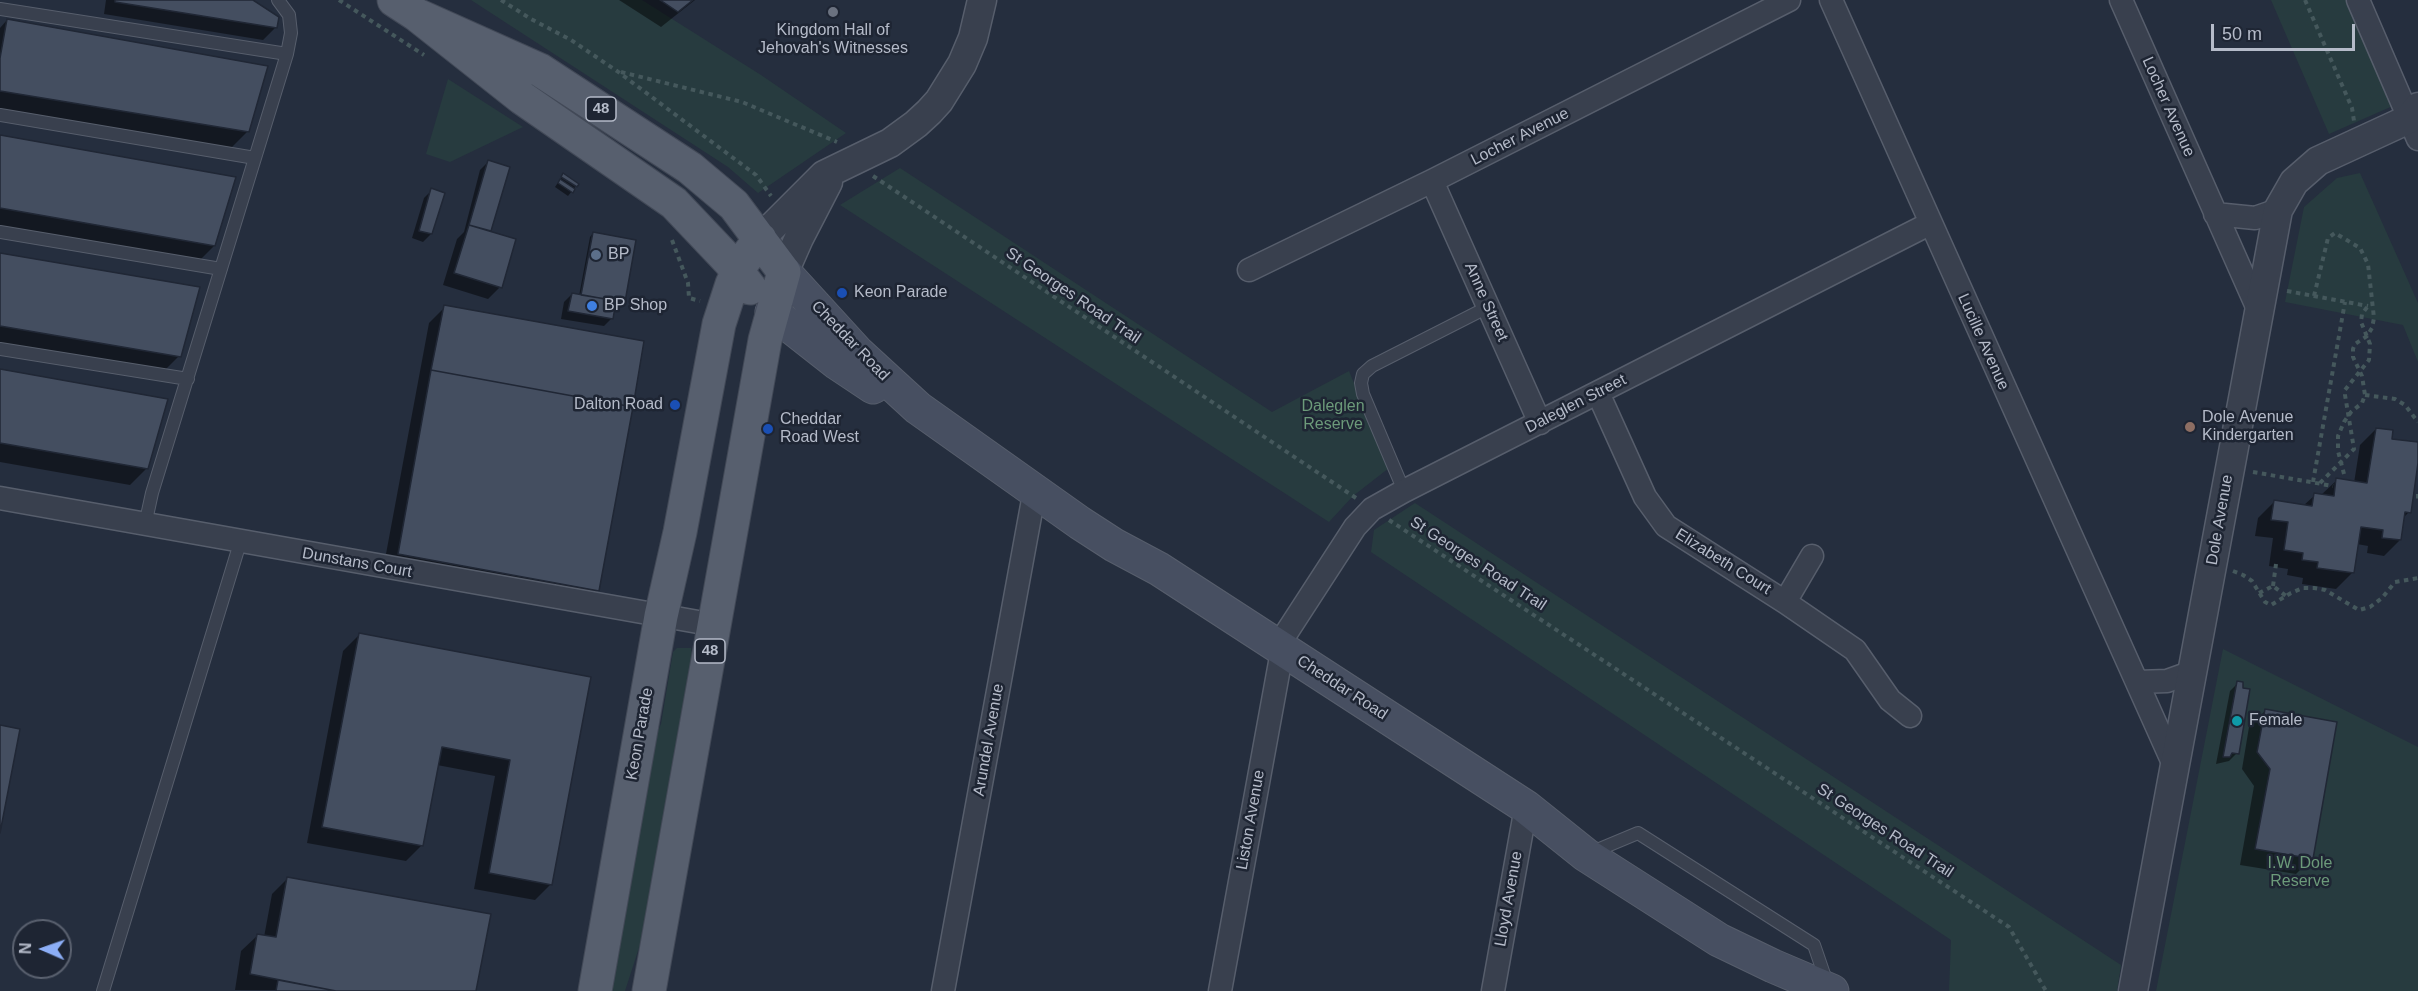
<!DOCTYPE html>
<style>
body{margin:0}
#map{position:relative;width:2418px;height:991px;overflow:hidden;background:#252e3e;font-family:Arial,sans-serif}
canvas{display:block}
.north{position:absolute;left:12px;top:919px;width:60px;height:60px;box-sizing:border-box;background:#1e2533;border:2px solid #5a616f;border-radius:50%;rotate:272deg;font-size:16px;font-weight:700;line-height:24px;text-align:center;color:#b5bbc9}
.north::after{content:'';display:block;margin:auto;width:21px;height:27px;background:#8caef6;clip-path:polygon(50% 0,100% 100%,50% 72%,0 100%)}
.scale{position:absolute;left:2211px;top:24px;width:144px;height:27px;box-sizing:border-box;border:3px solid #b5bbc9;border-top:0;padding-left:8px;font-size:18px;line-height:21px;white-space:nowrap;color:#b5bbc9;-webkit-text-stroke:4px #1e2533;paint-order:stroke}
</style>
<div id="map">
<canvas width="2418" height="991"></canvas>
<div class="north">N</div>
<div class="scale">50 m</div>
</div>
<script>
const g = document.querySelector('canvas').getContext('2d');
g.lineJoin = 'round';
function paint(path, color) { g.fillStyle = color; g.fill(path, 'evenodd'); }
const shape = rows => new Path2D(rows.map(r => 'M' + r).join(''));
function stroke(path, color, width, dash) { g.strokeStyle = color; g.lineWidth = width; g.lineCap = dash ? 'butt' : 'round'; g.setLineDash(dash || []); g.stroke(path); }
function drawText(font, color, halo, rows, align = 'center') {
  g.font = font + ' Arial,sans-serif'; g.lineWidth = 5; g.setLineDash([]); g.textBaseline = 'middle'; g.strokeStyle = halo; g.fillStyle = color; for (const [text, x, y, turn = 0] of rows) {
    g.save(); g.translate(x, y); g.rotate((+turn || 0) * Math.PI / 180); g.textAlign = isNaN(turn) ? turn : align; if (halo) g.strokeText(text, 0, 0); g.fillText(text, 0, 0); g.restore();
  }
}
paint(shape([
 [471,0,642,0,761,75,846,133,758,193,728,167],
 [2271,0,2347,0,2395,105,2329,134],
 [448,79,523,127,450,162,426,154],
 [900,168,1272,412,1349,371,1389,468,1353,496,1329,522,840,205],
 [2360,173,2418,303,2418,362,2403,325,2285,302,2304,207,2337,178],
 [1415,503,2121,965,2117,991,1949,991,1951,940,1371,552,1374,530],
 [677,648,691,648,693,660,646,926,625,991,608,991,645,760,661,724,673,652],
 [2223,649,2418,747,2418,991,2156,991]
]), '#273b3f');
paint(shape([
 [106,0,250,0,275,28,263,40,104,14],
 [619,0,695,0,661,27],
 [7,20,247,132,231,148,0,109,0,28],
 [0,136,214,246,198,262,0,226],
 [488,162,508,168,489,232,500,287,488,299,443,285,457,239,464,232,480,170],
 [563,175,576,186,568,196,555,187],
 [432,190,431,234,423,242,412,238,424,198],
 [593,233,623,301,620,305,614,304,612,318,604,326,561,319,564,302,572,294,579,296,590,237],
 [0,254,179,356,163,372,0,344],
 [445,307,598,590,582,606,383,570,429,323],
 [0,371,146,469,130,485,0,462],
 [2376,429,2390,440,2418,444,2409,512,2403,518,2400,540,2384,556,2367,553,2368,546,2357,544,2352,573,2336,589,2302,584,2303,578,2287,575,2288,569,2269,566,2273,538,2255,536,2258,518,2274,502,2303,506,2315,495,2321,495,2337,480,2354,483,2360,445],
 [359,635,590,679,551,884,535,900,474,889,495,776,437,765,422,845,406,861,307,843,343,651],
 [2238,683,2237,753,2229,761,2216,764,2230,691],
 [2265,711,2312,858,2296,874,2240,865,2254,786,2242,769,2249,727],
 [288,878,474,991,235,990,241,951,258,935,264,937,272,894]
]), '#0007');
const building = shape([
 [115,0,253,0,279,17,277,28,115,2,115,0],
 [660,0,693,0,678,12,660,0],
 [7,19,268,66,249,132,0,91,0,58,7,19],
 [0,135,236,177,215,246,0,208,0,135],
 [488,160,510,167,491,231,469,225,488,160],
 [563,173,579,184,577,187,561,177,563,173],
 [560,179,575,189,573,193,558,183,560,179],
 [431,188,445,193,432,234,419,231,431,188],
 [469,225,516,239,502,288,454,273,469,225],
 [593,232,636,240,625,302,581,295,593,232],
 [0,253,200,287,181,357,0,326,0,253],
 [572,293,616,301,613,319,568,311,572,293],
 [444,305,644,341,633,407,431,370,444,305],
 [0,369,168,399,148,469,0,443,0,369],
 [431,370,633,407,599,591,398,554,431,370],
 [2376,428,2393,430,2392,439,2418,442,2418,463,2411,513,2405,512,2401,540,2382,538,2383,530,2361,527,2354,573,2317,568,2318,562,2302,560,2303,553,2284,550,2288,522,2271,520,2274,500,2312,506,2314,493,2334,496,2336,478,2367,483,2376,428],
 [359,633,591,677,552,885,489,873,510,760,442,747,423,846,322,827,359,633],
 [2237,681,2243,682,2243,688,2250,689,2239,754,2232,753,2230,757,2223,757,2237,681],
 [2265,709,2337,722,2313,859,2255,849,2270,769,2257,752,2265,709],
 [0,725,20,729,0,833,0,725],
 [287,877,491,914,476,991,336,991,250,974,257,934,276,937,287,877],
 [278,980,336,991,276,991,278,980]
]);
paint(building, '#444e60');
stroke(building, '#202735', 1.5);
const service = shape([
 [0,9,287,54],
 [0,115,255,158],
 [0,232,221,269],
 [0,349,188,379],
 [1404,491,1363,394,1361,383,1363,374,1372,366,1488,307],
 [145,525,152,493,287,54,291,33,289,15,278,0],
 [1590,853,1638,833,1814,945,1827,983],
 [103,991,240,543]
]);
const minor = shape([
 [1831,0,2174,765],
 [2121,0,2258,309],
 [2358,0,2418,139],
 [1432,181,1540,423],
 [2215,214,2255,218,2278,210],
 [1249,270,1432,181,1789,0],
 [1598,393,1645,497,1666,526,1785,602,1855,650,1890,700,1910,716],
 [0,498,715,625],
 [1785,602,1812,556],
 [2137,682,2167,681,2192,672],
 [943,991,1035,489],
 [1220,991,1285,635,1355,527,1372,509,1404,491,1929,224],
 [1493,991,1526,807]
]);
const tertiary = shape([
 [760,239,824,175,890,143,916,124,929,112,939,101,962,64,973,38,982,0],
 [784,272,799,238,828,182],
 [2133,991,2278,210,2294,182,2318,161,2409,119,2418,107]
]);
const secondary = shape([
 [784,272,858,353,918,408,1080,523,1114,545,1159,569,1526,807,1586,855,1719,940,1773,966,1832,991],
 [772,312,837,363,873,387]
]);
const primary = shape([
 [394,0,417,15,522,98,674,203,730,262,750,288],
 [417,15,540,70,690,168,734,205,784,272,765,340,649,991],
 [595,991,661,616,680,532,719,324,732,284,742,263,760,239]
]);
stroke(service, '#575e6c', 14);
stroke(minor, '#575e6c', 25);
stroke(tertiary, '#575e6c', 31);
stroke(secondary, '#575e6c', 35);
stroke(primary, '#424957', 35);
stroke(shape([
 [339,0,424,55],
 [501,0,531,19,571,40,617,71,756,175,771,196],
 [2305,0,2352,108,2354,121],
 [621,72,742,102,837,142],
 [873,176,1356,498],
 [672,240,688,283,689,298,700,301],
 [2287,291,2368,306],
 [2314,296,2328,238,2335,233,2360,248,2368,264,2374,318,2372,328,2367,336,2355,344,2353,349,2353,357,2362,376,2365,395,2362,403,2351,412,2344,422,2338,436,2338,451,2344,474],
 [2365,395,2395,399,2405,405,2418,422],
 [2253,472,2333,486],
 [2313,482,2345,302],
 [2320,483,2354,449,2345,395,2345,390,2369,360,2370,344,2361,322,2362,314,2368,306],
 [2418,494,2418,502],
 [1389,520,2009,927,2046,991],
 [2233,571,2243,575,2252,581,2265,602,2271,605,2291,593,2303,588,2314,588,2325,590,2359,610,2370,607,2382,598,2395,582,2418,578],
 [2273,586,2276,564],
 [2259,593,2273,586,2286,596]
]), '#45585c', 4, [4.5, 4.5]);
stroke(service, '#39404e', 12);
stroke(minor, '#39404e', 22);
stroke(tertiary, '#39404e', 28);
stroke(secondary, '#474f61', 33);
stroke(primary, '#575f6e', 33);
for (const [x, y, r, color] of [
 [833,12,6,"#6b7280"],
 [596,255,6,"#5c6f8a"],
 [842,293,6,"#1a4fb4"],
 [592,306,6,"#3f7fe0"],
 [675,405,6,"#1a4fb4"],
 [2190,427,6,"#8d6e63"],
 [768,429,6,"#1a4fb4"],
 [2237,721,6,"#0f9aa8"]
]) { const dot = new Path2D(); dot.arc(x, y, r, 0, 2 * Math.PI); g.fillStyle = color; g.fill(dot); stroke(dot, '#1e2533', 2); }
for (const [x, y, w] of [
 [601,109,30],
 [710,651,30]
]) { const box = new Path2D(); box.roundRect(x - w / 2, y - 12, w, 24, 4.5); g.fillStyle = '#1e2533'; g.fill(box); stroke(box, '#b5bbc9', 1.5); }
drawText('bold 15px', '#b5bbc9', null, [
 ["48",601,109],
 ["48",710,651]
]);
drawText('16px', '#b5bbc9', '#1e2533', [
 ["Kingdom Hall of",833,31,"center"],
 ["Jehovah's Witnesses",833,49,"center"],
 ["BP",608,255],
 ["Keon Parade",854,293],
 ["BP Shop",604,306],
 ["Dalton Road",663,405,"right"],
 ["Dole Avenue",2202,418],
 ["Kindergarten",2202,436],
 ["Cheddar",780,420],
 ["Road West",780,438],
 ["Female",2249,721]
], 'left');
drawText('16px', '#b5bbc9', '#1e2533', [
 ["Locher Avenue",2168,107,66],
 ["Locher Avenue",1520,137,-27],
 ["St Georges Road Trail",1073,296,34],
 ["Anne Street",1486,302,66],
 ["Cheddar Road",850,341,46],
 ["Lucille Avenue",1983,342,66],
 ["Daleglen Street",1576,404,-27],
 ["Dole Avenue",2220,520,-80],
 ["Elizabeth Court",1723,562,32],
 ["Dunstans Court",357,563,10],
 ["St Georges Road Trail",1478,564,33],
 ["Cheddar Road",1342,688,33],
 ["Keon Parade",640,734,-80],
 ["Arundel Avenue",989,740,-80],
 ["Liston Avenue",1251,820,-80],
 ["St Georges Road Trail",1885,831,33],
 ["Lloyd Avenue",1509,899,-80]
]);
drawText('16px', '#6c9a7a', '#1e2533', [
 ["Daleglen",1333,407],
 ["Reserve",1333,425],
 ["I.W. Dole",2300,864],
 ["Reserve",2300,882]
]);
</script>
